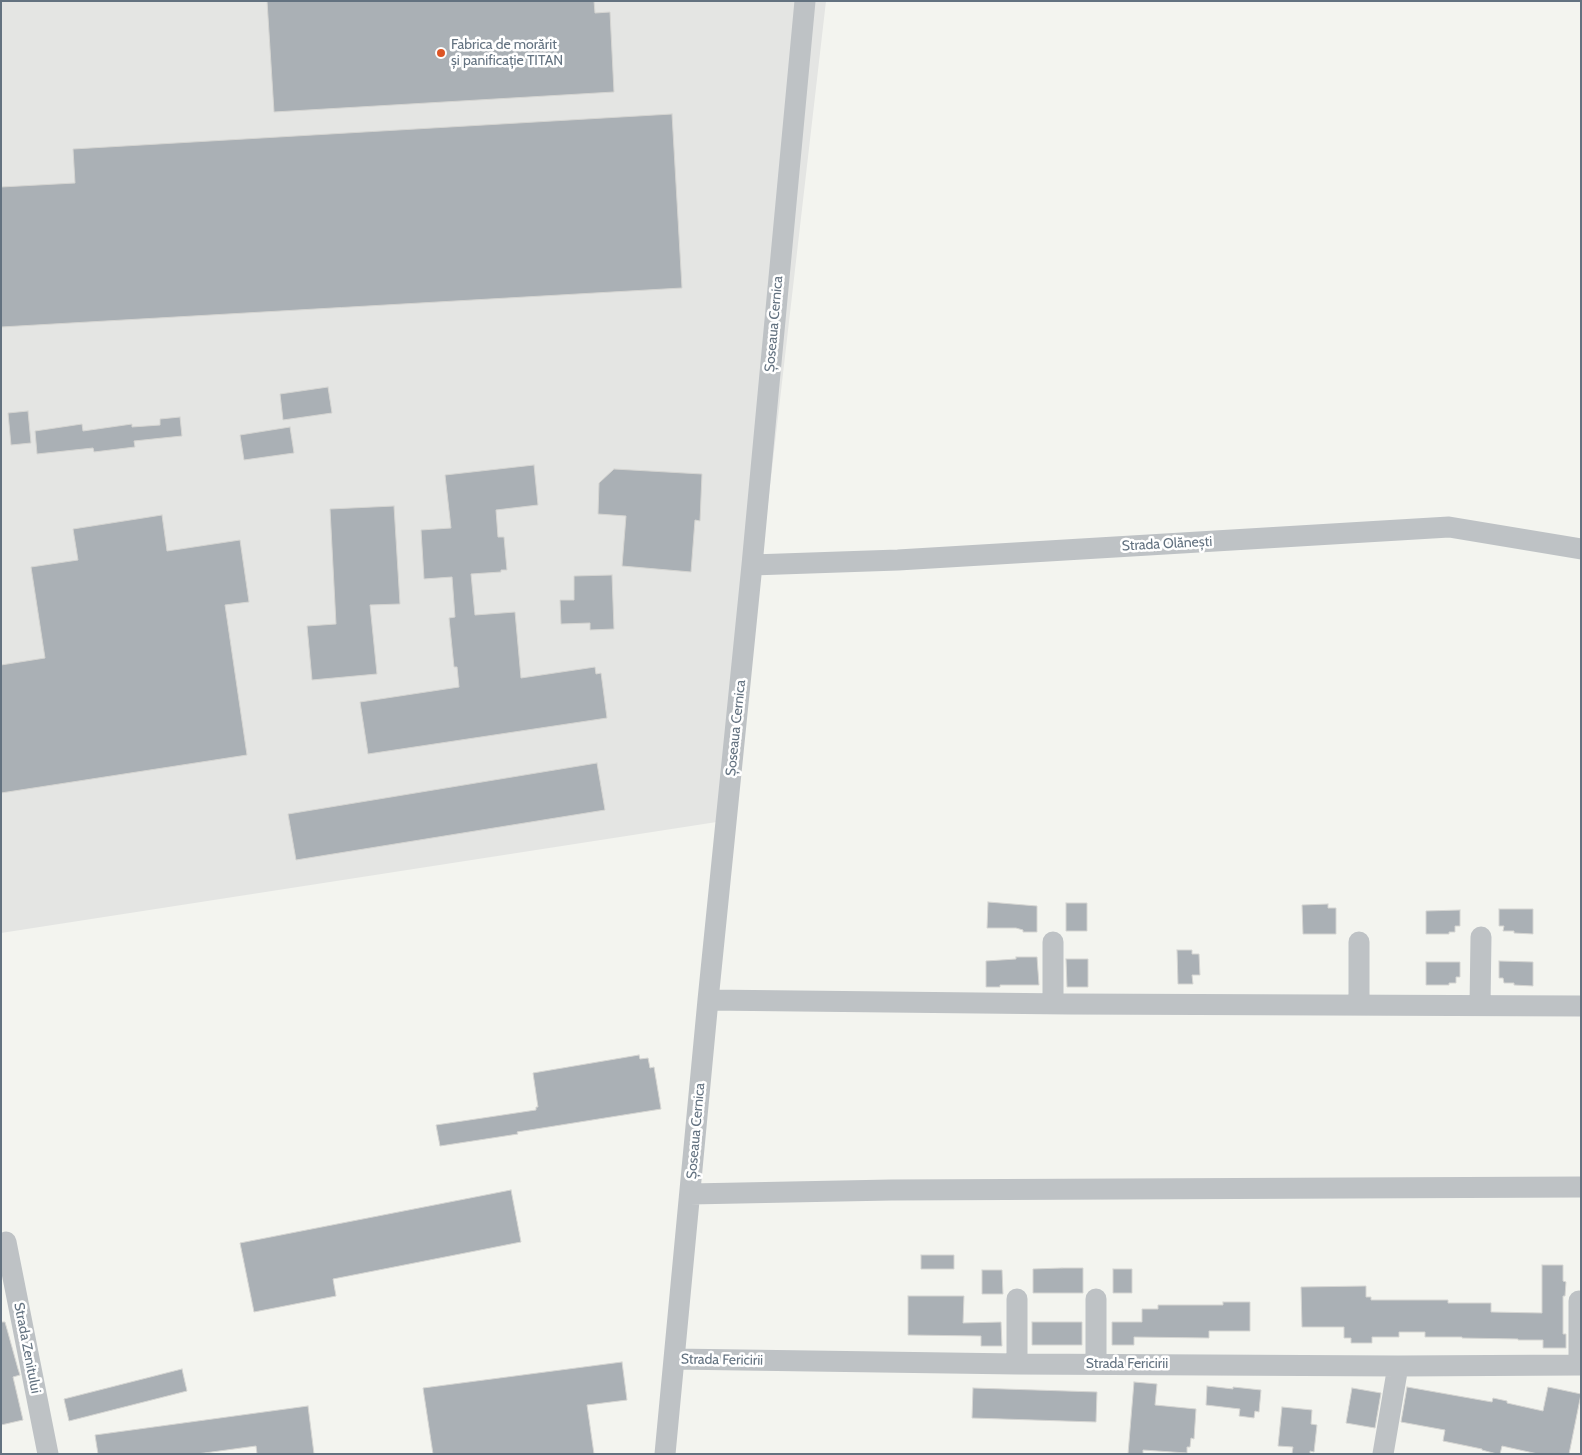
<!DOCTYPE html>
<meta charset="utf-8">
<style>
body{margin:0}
#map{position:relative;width:1582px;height:1455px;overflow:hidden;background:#f3f4ef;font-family:Cabin,sans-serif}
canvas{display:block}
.frame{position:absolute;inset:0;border:2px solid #637280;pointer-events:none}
</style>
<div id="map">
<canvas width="1582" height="1455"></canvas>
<div class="frame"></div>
</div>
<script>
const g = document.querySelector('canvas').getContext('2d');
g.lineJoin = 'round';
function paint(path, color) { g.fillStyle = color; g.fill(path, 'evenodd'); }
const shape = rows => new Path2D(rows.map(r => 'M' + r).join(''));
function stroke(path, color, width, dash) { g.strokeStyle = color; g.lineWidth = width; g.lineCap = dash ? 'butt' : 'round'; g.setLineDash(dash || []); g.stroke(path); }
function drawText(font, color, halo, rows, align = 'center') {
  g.font = font + ' Cabin,sans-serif'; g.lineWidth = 5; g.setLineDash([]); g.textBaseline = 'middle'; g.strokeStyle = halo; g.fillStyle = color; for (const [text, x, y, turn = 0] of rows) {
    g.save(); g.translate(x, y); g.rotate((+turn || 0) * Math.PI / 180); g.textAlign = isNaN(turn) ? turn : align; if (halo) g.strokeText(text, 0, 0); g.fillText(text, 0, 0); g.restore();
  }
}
paint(shape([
 [1,1,826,1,763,547,736,819,1,933]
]), '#e4e5e3');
const building = shape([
 [267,1,594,1,595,13,610,12,614,92,274,112,267,1],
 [672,114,682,288,1,327,1,187,75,183,73,149,672,114],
 [328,387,332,413,283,420,280,394,328,387],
 [28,411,31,443,11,445,8,413,28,411],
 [180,417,182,436,134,441,135,447,94,452,93,448,37,454,35,431,82,424,83,431,132,424,132,427,160,425,160,419,180,417],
 [290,427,294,453,244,460,240,435,290,427],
 [534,465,538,505,496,510,498,537,504,537,507,570,501,570,501,572,471,574,475,615,515,612,521,678,595,667,596,674,601,673,607,718,368,754,360,702,459,687,457,667,454,667,449,618,455,617,452,577,424,579,421,530,451,528,445,475,534,465],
 [614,469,702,474,700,521,695,520,691,572,622,566,626,516,598,514,599,483,614,469],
 [394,506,400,604,370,605,377,674,312,680,307,626,336,624,330,509,394,506],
 [162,515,167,551,240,540,249,602,225,605,247,755,1,793,1,665,45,658,31,567,78,560,73,529,162,515],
 [612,575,614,629,590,630,590,623,561,624,560,600,574,600,574,576,612,575],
 [597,763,605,810,296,860,288,814,597,763],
 [988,902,1037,906,1037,932,1023,932,1023,930,1016,928,987,928,988,902],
 [1066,903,1087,903,1087,931,1066,931,1066,903],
 [1328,904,1328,908,1336,908,1336,934,1303,934,1302,905,1328,904],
 [1499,909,1533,909,1533,934,1514,933,1514,931,1503,931,1504,926,1499,926,1499,909],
 [1460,910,1460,926,1455,926,1455,932,1449,932,1449,934,1426,934,1426,911,1460,910],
 [1177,950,1192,950,1192,954,1199,954,1200,975,1192,975,1193,984,1178,984,1177,950],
 [1016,957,1037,957,1039,985,1000,985,1000,987,986,987,986,961,1016,959,1016,957],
 [1066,959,1088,959,1088,987,1067,987,1066,959],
 [1499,961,1533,962,1533,986,1514,985,1514,983,1504,983,1503,978,1499,978,1499,961],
 [1426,962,1460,962,1460,977,1456,977,1456,983,1449,983,1449,985,1426,985,1426,962],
 [639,1055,640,1059,648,1058,650,1068,654,1067,661,1109,517,1132,518,1134,440,1146,436,1125,536,1110,536,1107,538,1107,533,1073,639,1055],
 [511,1190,521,1242,333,1279,336,1296,254,1312,240,1243,511,1190],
 [921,1255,954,1255,954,1269,921,1269,921,1255],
 [1542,1265,1563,1265,1563,1281,1566,1282,1565,1296,1563,1296,1563,1334,1566,1334,1566,1348,1543,1348,1543,1340,1518,1340,1518,1339,1462,1338,1462,1337,1425,1337,1425,1332,1399,1332,1399,1337,1372,1337,1372,1343,1351,1343,1351,1338,1344,1338,1344,1327,1302,1327,1301,1287,1366,1286,1366,1297,1371,1297,1371,1300,1448,1300,1448,1303,1491,1303,1491,1312,1542,1313,1542,1265],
 [1062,1268,1083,1268,1083,1293,1033,1293,1033,1269,1062,1268],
 [1113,1269,1132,1269,1132,1293,1113,1293,1113,1269],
 [982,1270,1002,1270,1003,1294,982,1294,982,1270],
 [908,1296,964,1296,963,1323,1001,1322,1002,1346,981,1346,981,1336,908,1335,908,1296],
 [1223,1302,1250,1302,1250,1331,1209,1331,1209,1338,1134,1337,1134,1345,1112,1345,1112,1322,1142,1322,1142,1309,1158,1309,1158,1305,1223,1305,1223,1302],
 [1,1322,5,1322,18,1369,20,1375,13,1377,23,1420,1,1425,1,1322],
 [1032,1322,1082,1322,1082,1345,1032,1345,1032,1322],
 [622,1362,627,1400,587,1405,594,1454,433,1454,423,1388,622,1362],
 [182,1369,187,1391,69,1421,64,1399,182,1369],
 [1134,1382,1157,1384,1155,1405,1196,1409,1194,1439,1191,1438,1190,1447,1187,1447,1187,1453,1143,1450,1143,1454,1128,1454,1134,1382],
 [1207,1386,1233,1389,1233,1387,1261,1390,1259,1412,1255,1411,1254,1418,1239,1416,1240,1409,1206,1405,1207,1386],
 [1407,1387,1492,1402,1493,1398,1507,1401,1507,1403,1543,1411,1548,1387,1581,1394,1569,1454,1538,1454,1502,1446,1500,1454,1497,1454,1482,1450,1482,1449,1443,1441,1445,1430,1401,1422,1407,1387],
 [973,1388,1097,1392,1096,1422,972,1418,973,1388],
 [1352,1388,1381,1393,1375,1428,1346,1423,1352,1388],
 [308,1406,314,1454,257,1454,256,1446,197,1454,98,1454,95,1435,308,1406],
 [1282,1407,1312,1410,1311,1424,1317,1425,1314,1452,1310,1451,1310,1454,1292,1454,1293,1447,1278,1446,1282,1407]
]);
paint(building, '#aab0b5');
stroke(building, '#d5d5d2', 1);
stroke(shape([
 [752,565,898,560,1449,527,1581,549],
 [1359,942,1359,1005],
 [708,1000,1069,1004,1581,1006],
 [1053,1004,1053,942],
 [1480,1005,1481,937],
 [690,1194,891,1190,1581,1187],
 [6,1242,48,1454],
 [1017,1299,1017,1364],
 [1096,1299,1096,1364],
 [1579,1301,1579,1365],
 [674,1359,1017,1364,1398,1366,1581,1365],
 [665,1454,708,1000,752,565,805,1],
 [1383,1454,1398,1366]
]), '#bec2c5', 21);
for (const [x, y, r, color] of [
 [441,53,5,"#dd5525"]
]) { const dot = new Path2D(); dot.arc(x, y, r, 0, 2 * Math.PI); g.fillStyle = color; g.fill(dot); stroke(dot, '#fff', 2); }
drawText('14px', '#637280', '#fff', [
 ["Fabrica de morărit",451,45],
 ["și panificație TITAN",451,61]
], 'left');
drawText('14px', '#637280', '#fff', [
 ["Șoseaua Cernica",774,324,-85],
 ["Strada Olănești",1167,544,-3],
 ["Șoseaua Cernica",736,728,-84],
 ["Șoseaua Cernica",696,1131,-85],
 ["Strada Zenitului",27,1348,79],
 ["Strada Fericirii",722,1360,1],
 ["Strada Fericirii",1127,1364]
]);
</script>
